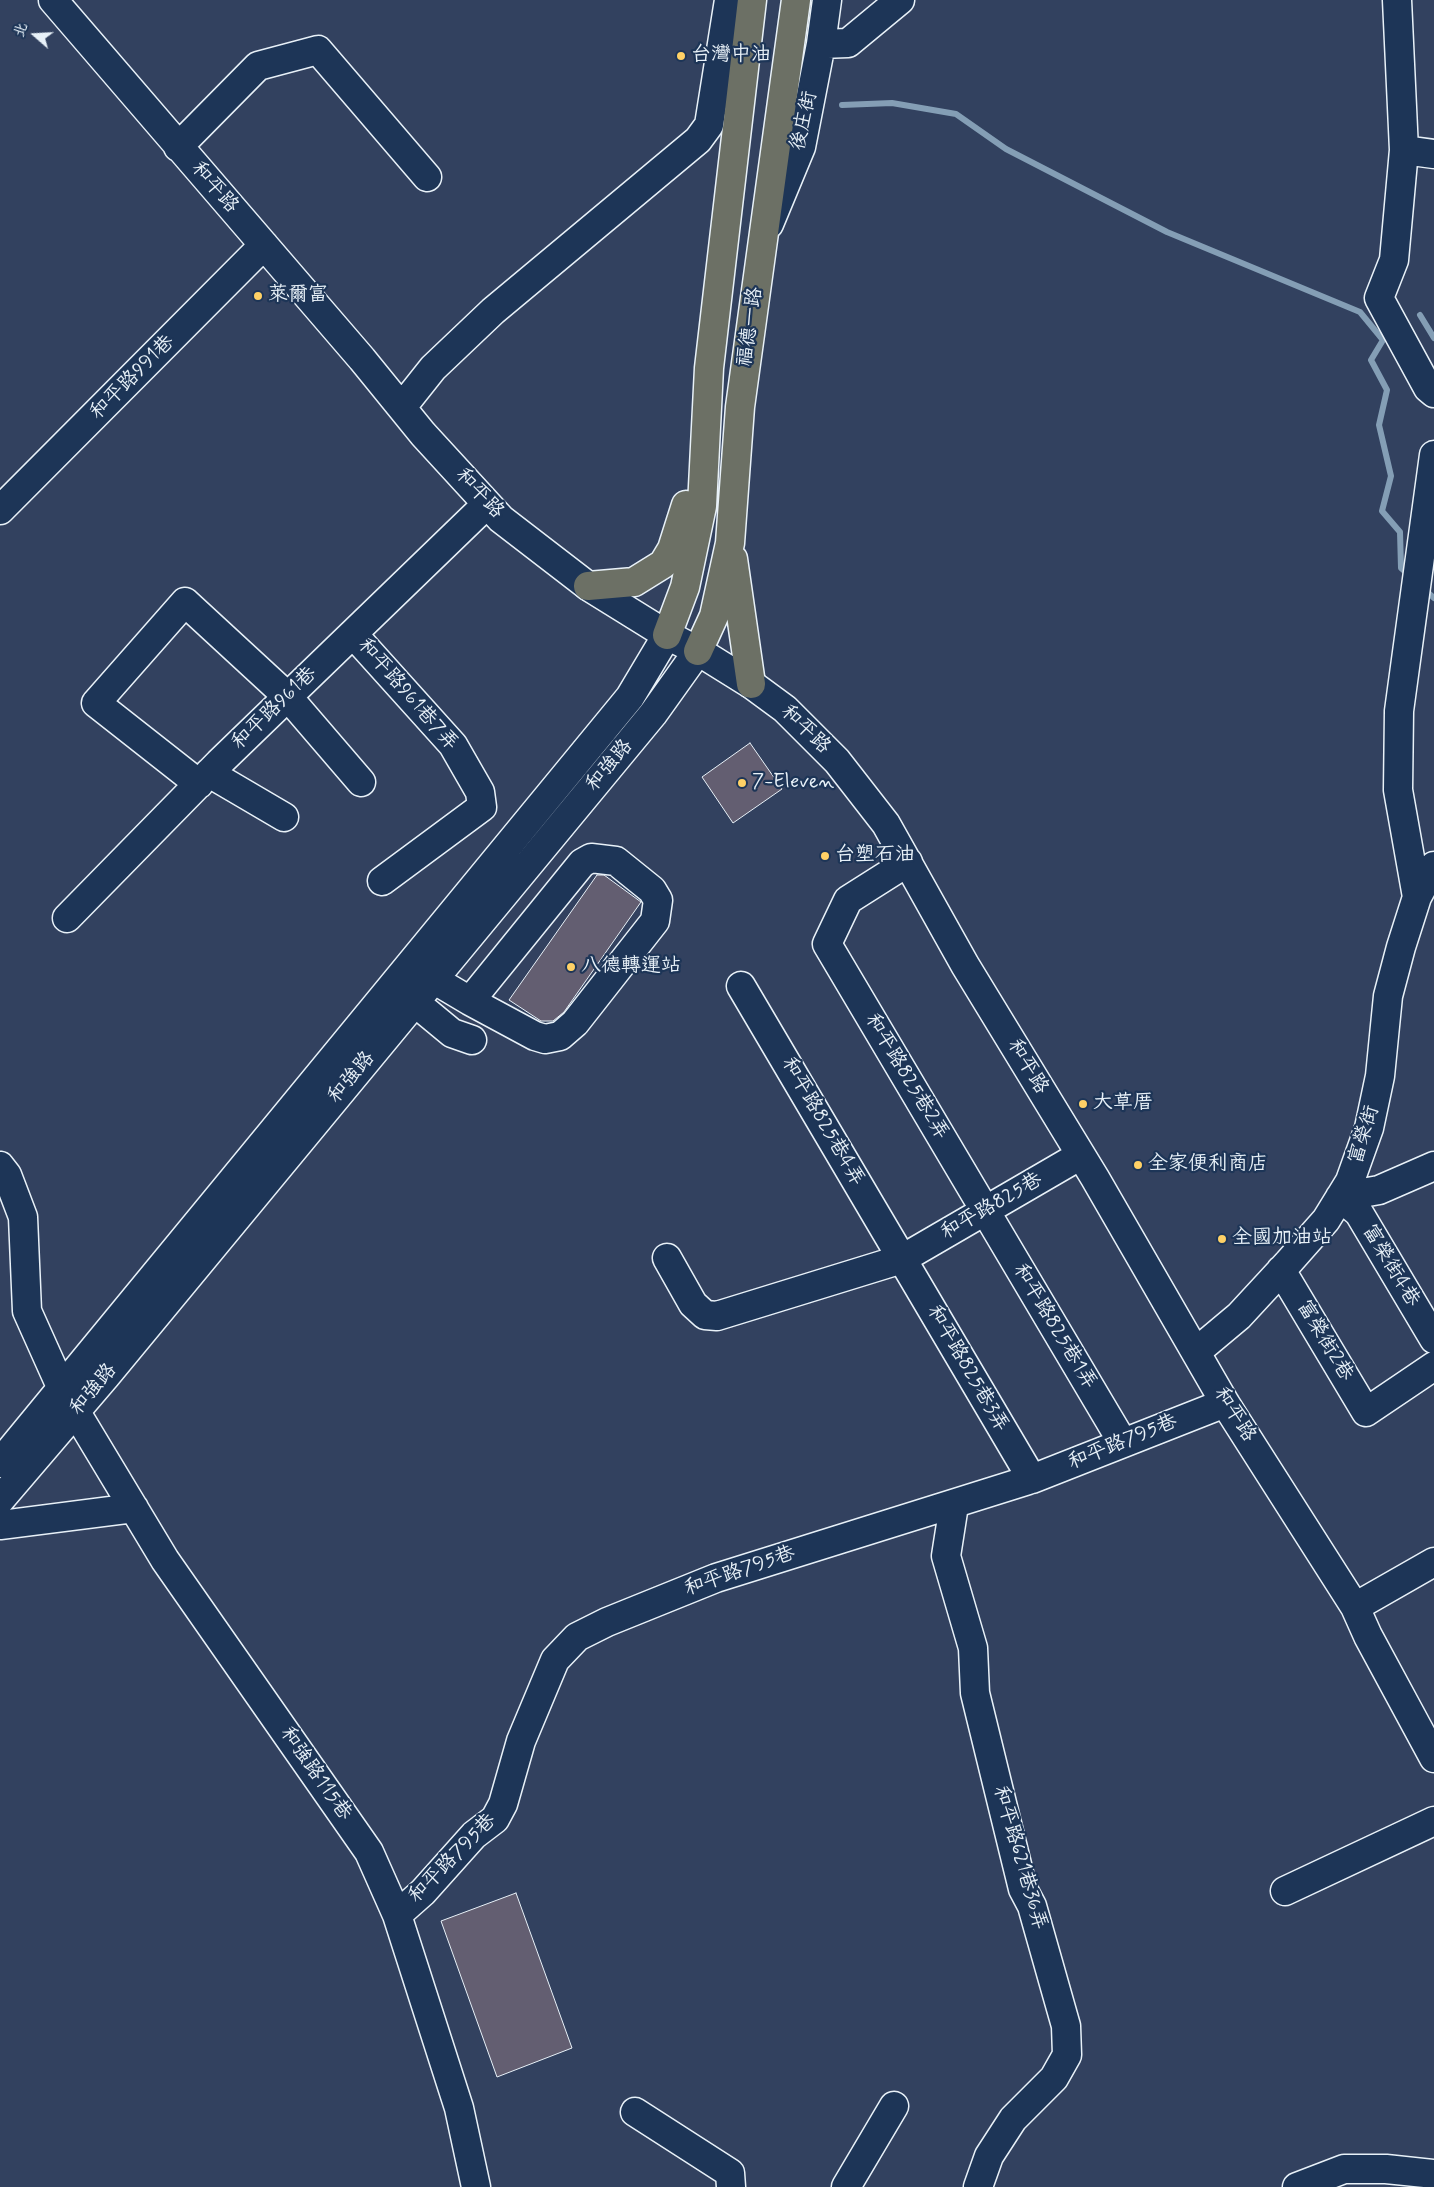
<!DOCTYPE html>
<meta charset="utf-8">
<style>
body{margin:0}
#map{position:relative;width:1434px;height:2187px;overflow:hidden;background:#32415f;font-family:Mynerve,"LXGW WenKai TC",sans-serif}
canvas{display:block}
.north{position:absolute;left:10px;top:10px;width:50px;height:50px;-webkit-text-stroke:4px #1d3557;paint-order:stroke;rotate:289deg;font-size:14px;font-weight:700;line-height:20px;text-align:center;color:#e8f1f8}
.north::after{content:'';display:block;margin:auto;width:18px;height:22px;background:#e8f1f8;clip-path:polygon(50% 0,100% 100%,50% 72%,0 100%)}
</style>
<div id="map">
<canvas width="1434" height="2187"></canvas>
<div class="north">北</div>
</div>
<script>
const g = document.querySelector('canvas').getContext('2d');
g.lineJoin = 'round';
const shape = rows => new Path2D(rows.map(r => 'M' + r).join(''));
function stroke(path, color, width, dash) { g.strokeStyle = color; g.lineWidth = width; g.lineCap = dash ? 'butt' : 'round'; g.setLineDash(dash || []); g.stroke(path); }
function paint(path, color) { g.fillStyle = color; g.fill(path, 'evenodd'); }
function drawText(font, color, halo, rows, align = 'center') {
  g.font = font + ' Mynerve,"LXGW WenKai TC",sans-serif'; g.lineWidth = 4.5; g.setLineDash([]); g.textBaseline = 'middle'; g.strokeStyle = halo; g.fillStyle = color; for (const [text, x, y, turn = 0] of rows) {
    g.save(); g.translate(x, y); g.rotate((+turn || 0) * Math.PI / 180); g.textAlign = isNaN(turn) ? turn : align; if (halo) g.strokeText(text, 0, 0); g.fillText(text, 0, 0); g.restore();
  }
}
stroke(shape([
 [842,105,892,103,956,114,1006,149,1167,232,1360,312,1383,340,1371,360,1387,390,1379,425,1391,476,1382,511,1400,532,1401,568,1409,575],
 [1420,315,1434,338],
 [1424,589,1434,598]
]), '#849eb5', 6);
const building = shape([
 [750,743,782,789,733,823,702,777,750,743],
 [597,875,604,875,641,902,564,1012,553,1021,541,1021,509,1000,597,875],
 [516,1893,572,2048,497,2077,441,1921,516,1893]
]);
paint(building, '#635e71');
stroke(building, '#e8f1f8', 1);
const minor = shape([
 [53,0,362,359,423,434,501,519,588,586,667,635,698,651,751,684,785,709,837,761,886,824,965,965,1095,1178,1225,1403,1355,1607,1368,1636,1434,1758],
 [1397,0,1404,150,1394,260,1379,298,1428,388,1434,393],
 [821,44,848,43,900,0],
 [178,147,258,66,318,50,427,177],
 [1404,150,1434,154],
 [769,224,801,147,821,44,827,0],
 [402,407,433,368,493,311,698,140,709,125,729,0],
 [0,510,264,245],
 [353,634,453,745,480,792,482,807,382,881],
 [209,773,284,817],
 [199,784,96,703,185,602,288,697,361,782],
 [908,862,848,900,827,944,1123,1443],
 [1417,897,1398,790,1399,711,1434,455],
 [67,918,219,763,487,504],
 [419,968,433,979,470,1001,535,1036,545,1039,560,1036,575,1023,655,921,658,900,652,890,616,861,591,858,582,863,470,1001],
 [741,986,1032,1479],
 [400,990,452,1033,472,1040],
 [0,1166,7,1175,23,1217,27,1311,62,1389,165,1560,369,1852,397,1915,459,2108,476,2187],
 [1340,1197,1359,1213,1434,1339],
 [1340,1197,1379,1190,1434,1166],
 [667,1258,693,1304,705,1315,717,1316,902,1259,1081,1155],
 [1281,1270,1366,1412,1434,1366],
 [1196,1352,1239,1316,1288,1263,1326,1220,1350,1181,1369,1128,1380,1076,1388,996,1401,947,1417,897,1434,866],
 [0,1463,630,697,667,635],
 [0,1500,106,1376,653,714,698,651],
 [954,1505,946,1556,973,1648,975,1693,1023,1889,1032,1906,1066,2026,1067,2055,1054,2078,1013,2119,989,2156,978,2187],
 [0,1525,134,1508],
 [1355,1607,1434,1562],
 [1285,1891,1434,1821],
 [397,1915,423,1892,474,1835,495,1819,503,1804,521,1741,555,1660,577,1637,607,1622,716,1578,1032,1479,1225,1403],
 [635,2112,730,2173,731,2187],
 [846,2187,894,2106],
 [1297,2187,1344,2169,1386,2169,1434,2174]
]);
const major = shape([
 [733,559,751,684],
 [588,586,634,582,663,564,672,549,686,505],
 [667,635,685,587,702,506,709,368,752,0],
 [698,651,714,616,730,543,740,407,796,0]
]);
stroke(minor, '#e8f1f8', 31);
stroke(major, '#e8f1f8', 31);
stroke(minor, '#1d3557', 28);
stroke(major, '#6c7065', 28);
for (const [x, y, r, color] of [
 [681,56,5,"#ffd166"],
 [258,296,5,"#ffd166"],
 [742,783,5,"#ffd166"],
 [825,856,5,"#ffd166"],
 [571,967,5,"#ffd166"],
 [1083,1104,5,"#ffd166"],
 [1138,1165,5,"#ffd166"],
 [1222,1239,5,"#ffd166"]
]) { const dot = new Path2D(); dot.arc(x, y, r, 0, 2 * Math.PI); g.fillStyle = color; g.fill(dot); stroke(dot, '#1d3557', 2); }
drawText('20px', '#e8f1f8', '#1d3557', [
 ["台灣中油",691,56],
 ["萊爾富",268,296],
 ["7-Eleven",752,783],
 ["台塑石油",835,856],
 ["八德轉運站",581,967],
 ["大草厝",1093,1104],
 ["全家便利商店",1148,1165],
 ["全國加油站",1232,1239]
], 'left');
drawText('20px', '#e8f1f8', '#1d3557', [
 ["後庄街",805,121,-77],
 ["和平路",214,188,49],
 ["福德一路",751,327,-82],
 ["和平路991巷",133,378,-45],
 ["和平路",479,494,47],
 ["和平路961巷7弄",407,695,49],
 ["和平路961巷",275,709,-44],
 ["和平路",805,730,44],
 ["和強路",610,766,-50],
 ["和平路",1027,1067,59],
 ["和平路825巷2弄",906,1077,59],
 ["和強路",352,1078,-50],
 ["和平路825巷4弄",822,1122,60],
 ["富榮街",1365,1135,-73],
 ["和平路825巷",992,1207,-30],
 ["富榮街4巷",1390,1266,59],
 ["和平路825巷1弄",1054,1327,59],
 ["富榮街2巷",1324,1341,59],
 ["和平路825巷3弄",967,1369,60],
 ["和強路",94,1390,-50],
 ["和平路",1234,1415,58],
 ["和平路795巷",1123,1443,-22],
 ["和平路795巷",740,1572,-19],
 ["和強路115巷",315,1774,55],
 ["和平路621巷36弄",1019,1858,74],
 ["和平路795巷",453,1859,-46]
]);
</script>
